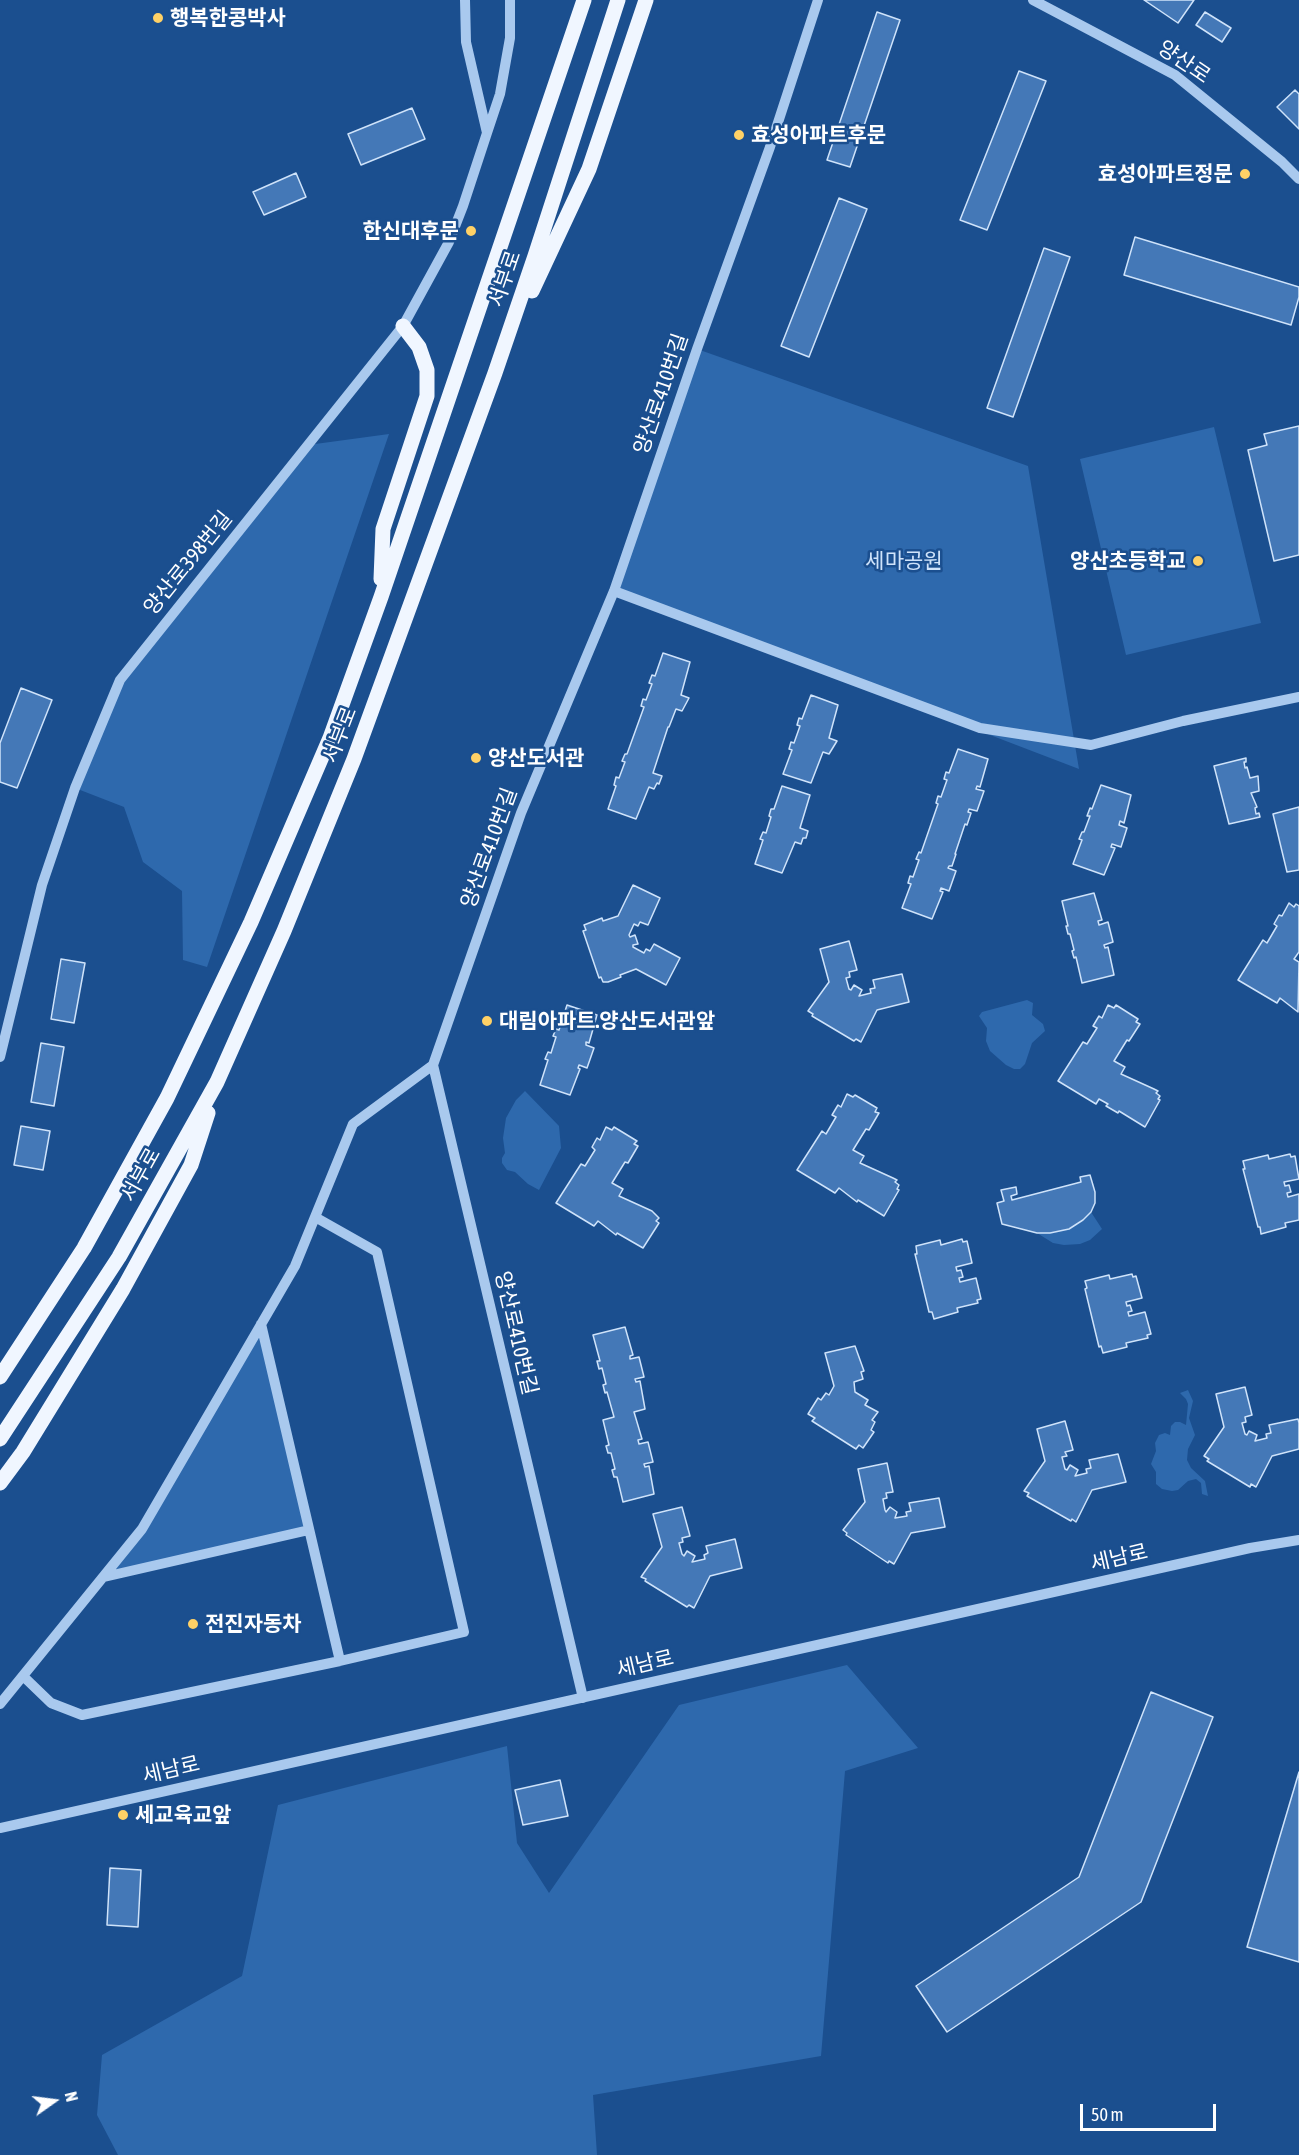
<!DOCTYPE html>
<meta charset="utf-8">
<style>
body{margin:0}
#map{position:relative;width:1299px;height:2155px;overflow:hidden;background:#1b4f8f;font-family:"Asap Condensed",sans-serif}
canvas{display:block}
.north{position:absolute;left:24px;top:2071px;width:60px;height:60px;-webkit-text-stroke:4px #1b4f8f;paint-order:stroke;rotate:76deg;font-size:16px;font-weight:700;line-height:24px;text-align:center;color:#fff}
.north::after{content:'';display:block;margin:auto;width:21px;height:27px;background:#fff;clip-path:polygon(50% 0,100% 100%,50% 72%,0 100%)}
.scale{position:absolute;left:1080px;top:2104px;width:136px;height:27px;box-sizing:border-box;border:3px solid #fff;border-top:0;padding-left:8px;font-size:18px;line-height:21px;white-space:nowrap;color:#fff;-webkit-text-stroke:4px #1b4f8f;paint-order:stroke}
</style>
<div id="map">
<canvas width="1299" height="2155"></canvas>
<div class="north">N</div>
<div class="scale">50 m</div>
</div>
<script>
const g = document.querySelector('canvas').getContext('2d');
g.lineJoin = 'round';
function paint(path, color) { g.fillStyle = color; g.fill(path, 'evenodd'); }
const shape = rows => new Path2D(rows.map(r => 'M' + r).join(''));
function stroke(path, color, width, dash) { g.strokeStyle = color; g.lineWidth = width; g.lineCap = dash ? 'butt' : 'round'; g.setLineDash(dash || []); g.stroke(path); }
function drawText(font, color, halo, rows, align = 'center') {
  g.font = font + ' "Asap Condensed","Noto Sans KR",sans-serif'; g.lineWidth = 5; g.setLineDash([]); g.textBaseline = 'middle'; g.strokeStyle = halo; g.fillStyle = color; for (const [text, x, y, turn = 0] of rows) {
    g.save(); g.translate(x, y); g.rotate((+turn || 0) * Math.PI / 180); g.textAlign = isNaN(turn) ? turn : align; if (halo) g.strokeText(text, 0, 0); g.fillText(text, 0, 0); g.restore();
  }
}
paint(shape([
 [697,349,1028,466,1079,769,614,591],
 [1214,427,1261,623,1126,655,1080,459],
 [389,434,207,967,183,960,182,891,143,862,124,807,75,788,120,680,308,445],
 [1027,1000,1033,1003,1032,1015,1043,1024,1045,1031,1032,1043,1025,1064,1020,1069,1014,1069,1006,1065,990,1051,986,1041,987,1028,979,1016,982,1012],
 [525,1091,559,1126,561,1148,539,1190,528,1184,515,1172,507,1170,502,1163,502,1158,505,1153,503,1138,506,1118,516,1100],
 [1091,1212,1102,1229,1090,1240,1080,1244,1064,1245,1053,1243,1037,1233,1050,1233,1069,1229,1083,1221],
 [261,1324,309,1530,104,1577,142,1528],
 [1188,1390,1193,1401,1189,1418,1195,1435,1188,1449,1187,1460,1191,1468,1205,1481,1208,1496,1202,1494,1201,1483,1196,1479,1188,1481,1178,1490,1172,1491,1162,1489,1156,1484,1156,1472,1151,1464,1156,1451,1155,1443,1159,1435,1165,1433,1170,1435,1171,1426,1175,1422,1180,1422,1186,1425,1188,1404,1186,1399,1180,1393],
 [847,1665,918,1748,845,1771,821,2056,593,2095,597,2155,118,2155,97,2115,102,2055,242,1976,278,1805,507,1746,517,1843,549,1893,679,1705]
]), '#2e69ad');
const building = shape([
 [1144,0,1194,0,1178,23,1144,0],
 [877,12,900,20,850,167,827,160,877,12],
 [1205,12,1231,28,1222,42,1196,25,1205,12],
 [1019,71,1046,81,987,230,960,220,1019,71],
 [1295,90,1299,94,1299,129,1277,107,1295,90],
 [412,108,425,139,361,165,348,134,412,108],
 [296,173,306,197,264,215,253,192,296,173],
 [839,198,867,209,809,357,781,346,839,198],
 [1135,237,1299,287,1299,297,1291,325,1124,275,1135,237],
 [1044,248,1070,257,1013,417,987,408,1044,248],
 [1299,426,1299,555,1274,561,1248,450,1267,445,1264,434,1299,426],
 [663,653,690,662,681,695,689,698,682,711,676,709,669,727,668,727,653,773,662,776,659,784,657,783,654,789,649,787,636,819,608,809,616,786,614,785,616,777,619,778,625,762,622,761,625,754,627,754,644,707,641,706,643,699,646,700,652,684,649,683,652,675,655,676,663,653],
 [21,688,52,700,17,788,0,782,0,743,21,688],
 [811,695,838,705,829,738,837,741,829,754,823,752,811,783,783,774,792,750,789,749,791,742,794,743,800,726,797,725,799,718,802,719,811,695],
 [958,749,988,759,980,787,977,786,976,789,984,791,977,811,969,809,968,812,971,813,967,825,965,824,955,854,956,854,952,866,949,866,948,868,956,871,949,891,941,888,940,891,943,892,932,919,902,908,911,884,908,883,910,876,913,877,919,860,916,859,919,852,921,853,938,804,936,803,938,796,941,797,947,780,944,779,946,772,949,773,958,749],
 [1246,758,1246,762,1244,762,1245,768,1247,767,1250,778,1258,776,1259,791,1251,793,1257,807,1255,808,1256,814,1259,813,1260,817,1229,824,1214,766,1246,758],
 [1101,785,1131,795,1124,823,1120,821,1119,825,1127,828,1121,847,1112,844,1111,847,1115,848,1104,875,1073,864,1082,840,1079,839,1082,832,1084,832,1090,816,1087,816,1090,808,1092,809,1101,785],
 [782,786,810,795,800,828,808,831,806,838,803,838,801,844,795,842,782,873,755,864,763,840,760,839,763,832,766,833,771,817,769,816,771,809,774,809,782,786],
 [1299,807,1299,870,1287,872,1273,814,1299,807],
 [633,885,660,898,648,925,640,922,638,926,634,924,629,935,630,937,635,935,638,944,633,945,633,947,644,953,646,949,650,951,654,944,680,958,666,985,636,969,620,975,621,977,608,982,603,982,601,977,599,978,583,931,586,930,584,925,602,918,603,921,618,916,633,885],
 [1094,893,1102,920,1098,921,1099,925,1108,922,1113,942,1104,945,1105,948,1108,947,1114,975,1082,983,1076,957,1074,958,1072,951,1074,950,1070,934,1068,934,1066,926,1068,926,1062,901,1094,893],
 [1289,903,1294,907,1296,904,1299,906,1299,952,1294,959,1299,962,1298,1012,1280,998,1277,1003,1238,980,1263,940,1267,943,1277,926,1274,924,1279,915,1282,916,1289,903],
 [849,941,857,970,849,972,850,977,846,978,849,989,851,990,854,985,862,990,859,996,871,993,870,989,875,988,873,980,902,974,909,1002,877,1010,861,1042,856,1039,854,1041,812,1016,813,1014,808,1011,829,982,820,949,849,941],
 [61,959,85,963,74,1023,51,1019,61,959],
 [567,1005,597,1015,589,1043,586,1042,586,1045,594,1048,587,1068,579,1065,578,1068,580,1069,570,1095,540,1085,548,1060,545,1059,548,1052,551,1053,556,1037,553,1036,556,1029,559,1030,567,1005],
 [1108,1005,1114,1008,1116,1005,1138,1019,1136,1022,1140,1024,1129,1041,1127,1040,1114,1061,1125,1067,1121,1074,1154,1089,1158,1091,1156,1093,1160,1096,1158,1099,1160,1100,1145,1127,1119,1111,1118,1113,1106,1106,1108,1104,1099,1099,1096,1104,1058,1081,1083,1042,1087,1044,1097,1028,1093,1026,1099,1016,1102,1018,1108,1005],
 [41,1043,64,1047,54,1106,31,1102,41,1043],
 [847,1094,853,1097,855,1095,877,1108,875,1112,879,1113,869,1130,866,1129,853,1150,864,1156,860,1163,893,1178,897,1180,895,1182,899,1185,897,1189,899,1190,884,1216,858,1200,857,1202,839,1188,835,1193,797,1170,822,1131,826,1134,836,1117,832,1115,838,1105,841,1107,847,1094],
 [21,1126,50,1131,43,1170,14,1165,21,1126],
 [606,1127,612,1130,614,1127,637,1141,634,1144,638,1146,628,1163,625,1162,612,1183,623,1189,619,1196,652,1211,659,1218,656,1221,659,1223,643,1248,617,1233,616,1235,598,1221,594,1226,556,1203,581,1164,585,1166,595,1150,592,1147,597,1138,600,1140,606,1127],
 [1290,1154,1291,1157,1295,1156,1299,1179,1284,1182,1285,1186,1289,1185,1291,1192,1287,1193,1288,1197,1299,1194,1299,1220,1285,1223,1286,1227,1261,1234,1260,1227,1258,1227,1243,1169,1245,1169,1243,1161,1268,1155,1269,1159,1290,1154],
 [1090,1175,1095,1192,1095,1203,1091,1212,1083,1220,1069,1229,1050,1233,1037,1233,1002,1224,997,1203,1004,1201,1001,1190,1016,1187,1017,1194,1011,1196,1012,1200,1081,1182,1080,1177,1090,1175],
 [962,1239,963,1242,967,1241,972,1263,956,1267,957,1271,961,1270,963,1277,959,1278,960,1282,976,1278,981,1299,977,1300,978,1303,957,1308,958,1312,934,1319,932,1312,929,1312,915,1254,917,1254,916,1246,940,1240,941,1245,962,1239],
 [1132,1274,1133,1277,1136,1276,1142,1298,1126,1302,1127,1306,1130,1305,1132,1311,1128,1312,1129,1316,1145,1312,1151,1334,1147,1335,1148,1338,1126,1343,1127,1347,1103,1353,1101,1346,1099,1347,1085,1289,1087,1288,1085,1281,1109,1275,1110,1279,1132,1274],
 [625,1327,633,1355,630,1356,630,1359,639,1357,644,1377,635,1379,636,1382,640,1381,645,1409,634,1412,642,1439,638,1440,639,1444,648,1442,653,1462,644,1464,645,1467,649,1466,654,1494,623,1502,617,1477,614,1477,612,1470,615,1469,611,1453,608,1453,606,1446,609,1445,603,1420,614,1417,607,1392,605,1393,603,1385,606,1384,602,1368,599,1369,597,1361,600,1361,593,1335,625,1327],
 [855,1346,864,1371,861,1372,863,1379,854,1382,855,1392,868,1400,865,1405,878,1412,872,1420,875,1422,871,1430,874,1432,863,1448,859,1445,856,1449,812,1421,815,1418,808,1414,818,1398,821,1400,826,1393,829,1395,834,1386,825,1353,855,1346],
 [1245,1387,1252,1415,1245,1417,1246,1422,1242,1423,1245,1434,1247,1435,1249,1431,1257,1435,1255,1441,1267,1438,1266,1434,1271,1433,1269,1425,1298,1419,1299,1423,1299,1449,1272,1456,1256,1487,1251,1484,1250,1487,1207,1461,1209,1459,1204,1456,1224,1427,1216,1394,1245,1387],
 [1065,1421,1073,1450,1065,1452,1067,1456,1062,1457,1065,1469,1067,1470,1070,1465,1078,1470,1075,1476,1087,1473,1086,1469,1091,1468,1089,1460,1118,1454,1126,1482,1092,1490,1076,1522,1072,1519,1071,1521,1027,1496,1029,1493,1024,1491,1045,1461,1037,1429,1065,1421],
 [887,1463,893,1492,886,1493,887,1498,883,1499,885,1510,886,1512,890,1507,897,1512,895,1518,907,1516,906,1512,911,1511,909,1503,939,1498,945,1527,911,1533,894,1564,889,1561,888,1563,846,1535,847,1533,843,1530,865,1502,858,1469,887,1463],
 [682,1507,690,1536,682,1538,683,1542,679,1543,682,1554,684,1556,687,1551,695,1556,692,1562,705,1559,704,1555,708,1553,706,1546,735,1539,742,1568,710,1576,694,1608,689,1605,687,1607,645,1581,646,1579,641,1577,662,1547,653,1514,682,1507],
 [1151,1692,1213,1717,1141,1902,947,2032,916,1986,1079,1877,1151,1692],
 [1299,1772,1299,1962,1247,1947,1299,1772],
 [560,1780,568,1816,523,1825,515,1790,560,1780],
 [110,1868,141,1870,138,1927,107,1925,110,1868]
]);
paint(building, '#4478b7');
stroke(building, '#cfe3fa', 1.5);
stroke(shape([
 [465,0,466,42,487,133],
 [1033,0,1175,75,1282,162,1299,179],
 [614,591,980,728,1091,745,1183,721,1299,697],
 [0,1057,42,885,75,788,120,680,403,326,449,242,463,206,487,133,500,94,510,38,510,0],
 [261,1324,340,1661],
 [104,1577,309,1530],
 [23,1676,51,1703,82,1715,340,1661,464,1632,377,1252,315,1217],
 [583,1698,433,1065,521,813,614,591,697,349,770,147,818,0],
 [0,1704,142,1529,295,1266,353,1124,433,1065],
 [0,1828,1250,1548,1299,1540]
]), '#a9c9ee', 10);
stroke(shape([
 [532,291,589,169,646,0],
 [381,579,383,529,427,396,427,370,419,347,403,326],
 [0,1377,84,1248,167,1098,251,922,330,738,381,597,584,0],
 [0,1439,119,1257,217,1082,284,931,354,759,495,373,535,256,618,0],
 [0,1483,23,1452,123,1289,191,1165,208,1113]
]), '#f0f6ff', 15);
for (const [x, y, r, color] of [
 [158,18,6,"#ffd166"],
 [739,135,6,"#ffd166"],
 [1245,174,6,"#ffd166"],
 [471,231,6,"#ffd166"],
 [1198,561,6,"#ffd166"],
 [476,758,6,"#ffd166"],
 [487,1021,6,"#ffd166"],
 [193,1624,6,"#ffd166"],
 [123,1815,6,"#ffd166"]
]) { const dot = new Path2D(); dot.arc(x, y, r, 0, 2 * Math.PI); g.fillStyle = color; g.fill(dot); stroke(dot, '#1b4f8f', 2); }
drawText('bold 21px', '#fff', '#1b4f8f', [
 ["행복한콩박사",170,18],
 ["효성아파트후문",751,135],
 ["효성아파트정문",1233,174,"right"],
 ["한신대후문",459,231,"right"],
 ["양산초등학교",1186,561,"right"],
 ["양산도서관",488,758],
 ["대림아파트.양산도서관앞",499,1021],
 ["전진자동차",205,1624],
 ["세교육교앞",135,1815]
], 'left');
drawText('21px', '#fff', '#1b4f8f', [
 ["양산로",1184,62,34],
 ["서부로",505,279,-71],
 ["양산로410번길",661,394,-71],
 ["양산로398번길",188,563,-51],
 ["서부로",340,735,-69],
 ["양산로410번길",489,848,-70],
 ["서부로",141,1175,-61],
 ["양산로410번길",516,1333,77],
 ["세남로",1119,1558,-13],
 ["세남로",645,1664,-13],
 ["세남로",171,1770,-13]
]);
drawText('21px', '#cfe3fa', '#1b4f8f', [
 ["세마공원",904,561]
]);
</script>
